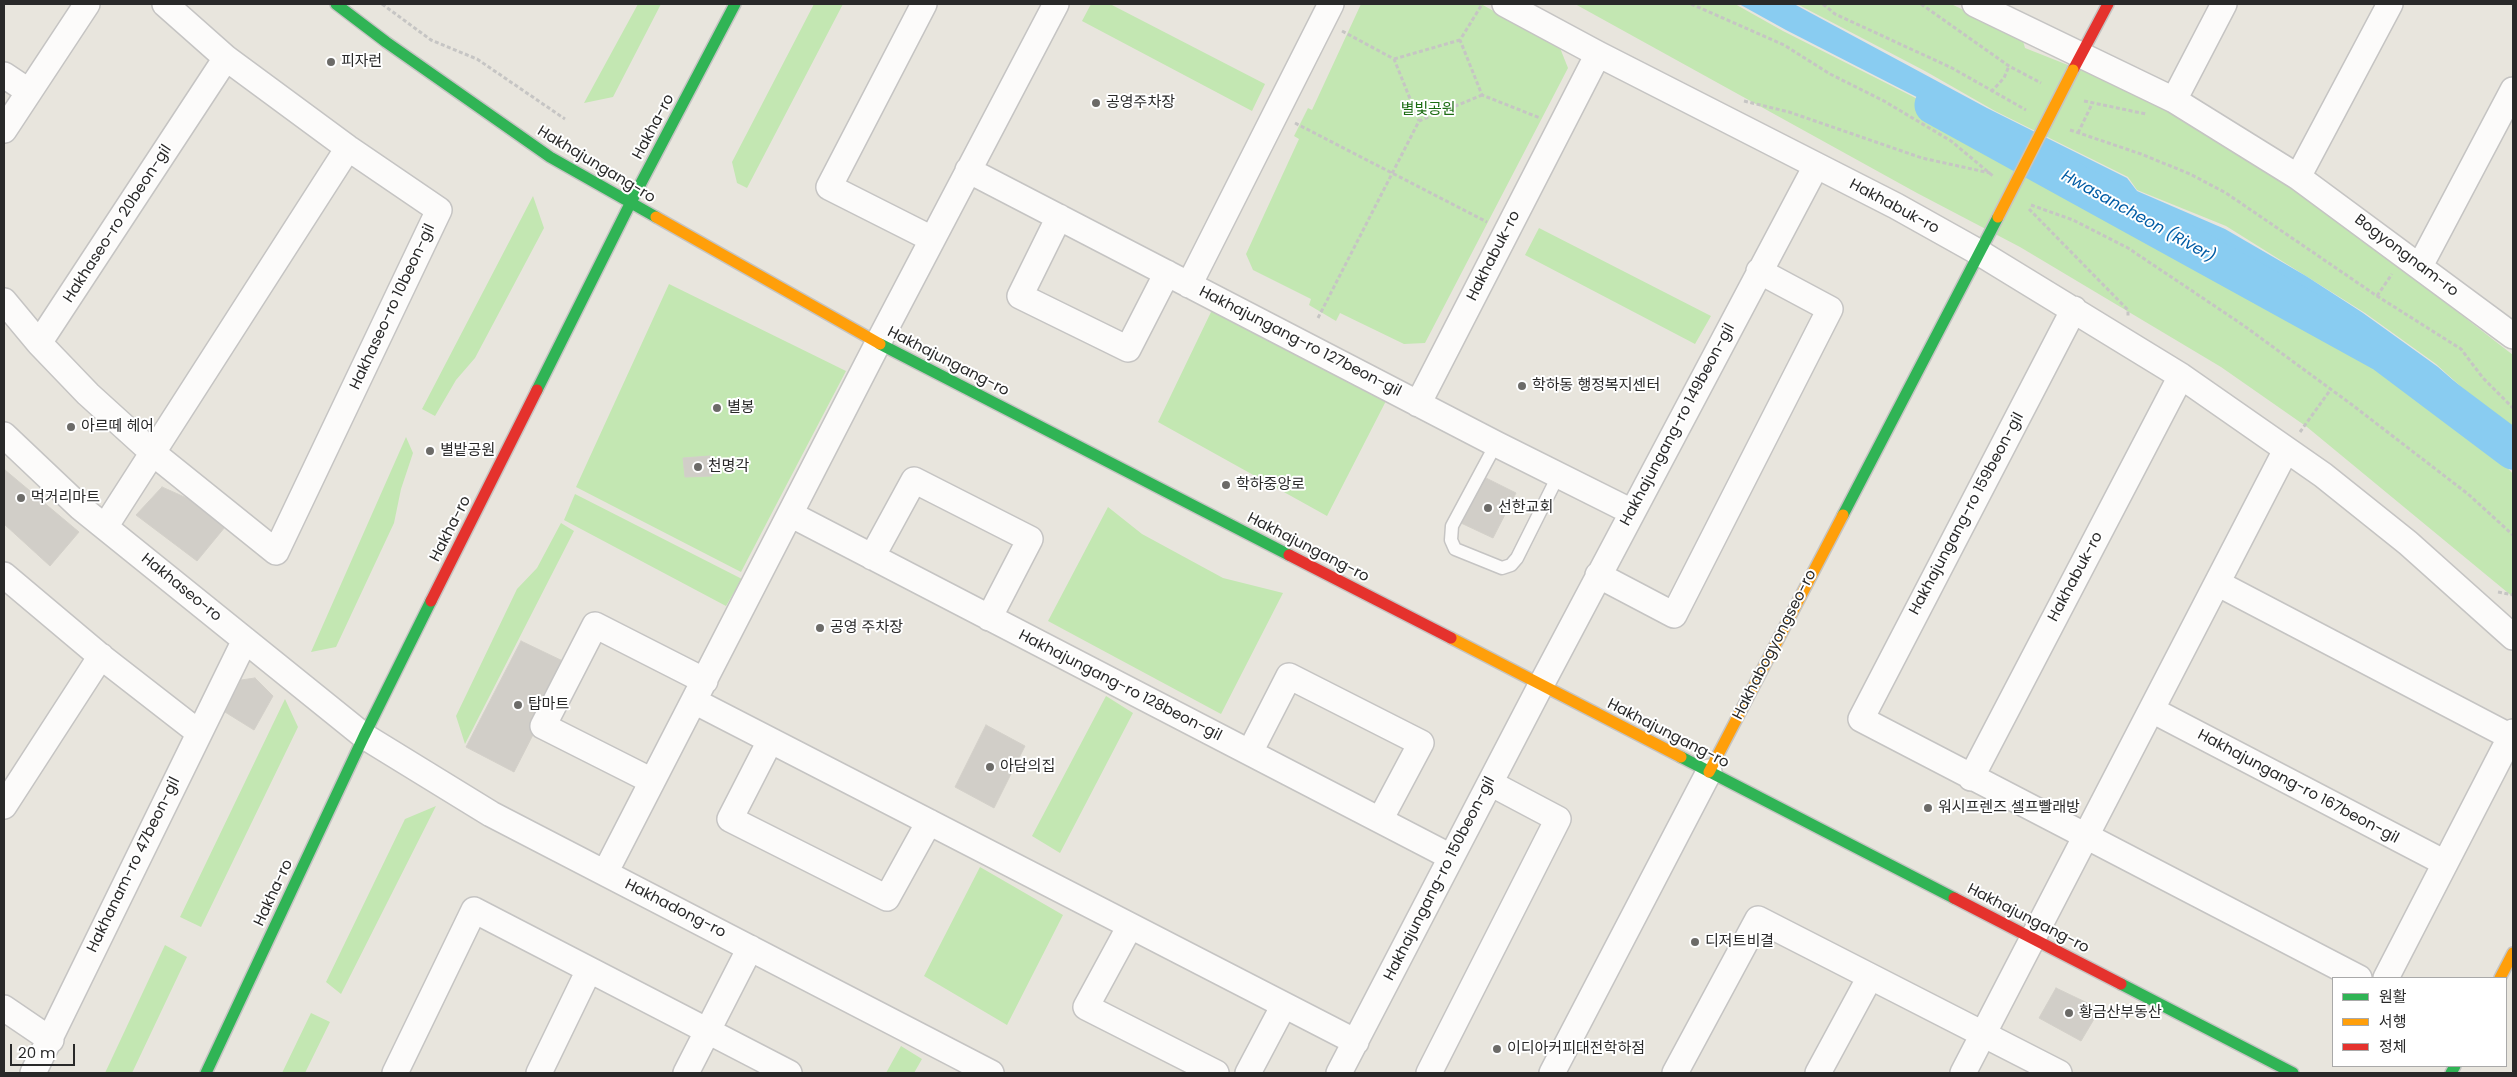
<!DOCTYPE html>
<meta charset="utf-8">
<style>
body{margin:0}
#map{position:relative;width:2517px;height:1077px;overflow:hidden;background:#e8e5dd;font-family:Poppins,"Noto Sans KR",sans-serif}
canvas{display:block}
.frame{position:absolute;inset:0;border:5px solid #292929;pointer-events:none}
.legend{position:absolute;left:2332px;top:977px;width:175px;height:90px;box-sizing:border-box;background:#fff;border:1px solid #a9a9a9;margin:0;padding:6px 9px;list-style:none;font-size:15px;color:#292929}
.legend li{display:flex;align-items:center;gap:10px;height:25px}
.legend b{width:25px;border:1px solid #a9a9a9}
.scale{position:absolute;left:10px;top:1044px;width:65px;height:22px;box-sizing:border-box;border:2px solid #292929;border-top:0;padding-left:6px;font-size:15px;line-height:18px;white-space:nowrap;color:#292929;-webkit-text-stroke:4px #fff;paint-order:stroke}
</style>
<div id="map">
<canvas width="2517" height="1077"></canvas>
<div class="frame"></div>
<ul class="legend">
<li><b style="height:6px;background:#30b455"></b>원활</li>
<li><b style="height:6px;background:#ff9f0a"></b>서행</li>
<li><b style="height:6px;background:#e5322d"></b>정체</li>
</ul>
<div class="scale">20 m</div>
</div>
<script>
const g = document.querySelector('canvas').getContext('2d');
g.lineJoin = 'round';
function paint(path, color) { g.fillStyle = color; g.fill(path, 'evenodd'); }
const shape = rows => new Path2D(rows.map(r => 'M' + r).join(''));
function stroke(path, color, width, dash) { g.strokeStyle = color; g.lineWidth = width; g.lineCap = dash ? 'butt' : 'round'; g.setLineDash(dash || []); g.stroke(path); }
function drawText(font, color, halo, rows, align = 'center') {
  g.font = font + ' Poppins,"Noto Sans KR",sans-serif'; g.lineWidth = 4; g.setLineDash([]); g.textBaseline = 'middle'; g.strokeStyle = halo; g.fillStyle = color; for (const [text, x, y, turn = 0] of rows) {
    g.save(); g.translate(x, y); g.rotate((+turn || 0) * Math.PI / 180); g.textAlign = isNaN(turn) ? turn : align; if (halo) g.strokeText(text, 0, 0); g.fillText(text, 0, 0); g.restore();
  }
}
paint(shape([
 [638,4,661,4,613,97,584,103],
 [814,4,843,4,747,188,737,183,732,162],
 [1091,4,1110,4,1265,84,1252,111,1082,21],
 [1361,4,1481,4,1560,48,1568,68,1425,343,1404,344,1340,313,1336,321,1309,305,1311,299,1253,270,1246,254,1299,139,1294,136,1308,108,1312,110],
 [1575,4,1735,4,1783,31,2066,174,2339,329,2383,350,2426,391,2464,420,2513,474,2513,597,2307,427,2221,367,2020,247,1917,193],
 [1797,4,1951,4,2000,27,2023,41,2025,48,2126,88,2235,149,2347,226,2513,355,2513,434,2436,364,2365,313,2226,226,2137,190,2128,177,1995,111,1925,71],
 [533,196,544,228,475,358,456,380,435,416,422,409],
 [1539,228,1711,316,1695,344,1525,255],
 [669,284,846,371,741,572,576,487],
 [1220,301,1387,399,1327,516,1158,422,1211,312],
 [406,437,413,453,401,489,394,523,336,647,311,652],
 [575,494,742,579,726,606,564,520],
 [1108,507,1142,534,1223,578,1283,593,1221,714,1048,621],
 [561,523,574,531,465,744,456,716,517,589,537,568],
 [1106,696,1133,713,1060,853,1032,836],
 [285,699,298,727,201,927,180,917],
 [436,806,341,994,326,982,405,819],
 [980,867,1063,915,1007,1025,924,976],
 [165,945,187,957,132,1073,105,1073],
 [311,1013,330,1022,305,1073,282,1073],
 [901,1046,922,1059,914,1073,886,1073]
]), '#c3e7b2');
paint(shape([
 [1739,4,1794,4,1987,108,2127,178,2137,191,2225,229,2306,276,2363,313,2438,367,2477,401,2513,436,2513,471,2459,413,2382,349,2340,329,2063,172,1786,30]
]), '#89ccf1');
stroke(shape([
 [1934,105,2384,353,2513,450]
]), '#89ccf1', 39);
const building = shape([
 [710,456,712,476,685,477,683,458,710,456],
 [5,470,79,532,50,566,4,524,5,470],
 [1484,477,1516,493,1493,538,1461,523,1484,477],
 [162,487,198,503,225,527,197,561,136,515,162,487],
 [521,641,569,664,514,772,466,747,521,641],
 [255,678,273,696,254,730,225,712,241,680,255,678],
 [986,725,1025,746,994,808,955,787,986,725],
 [2056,988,2100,1009,2081,1041,2039,1018,2056,988]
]);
paint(building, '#d1cec8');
stroke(building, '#d3d0c9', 1);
const lane = shape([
 [1496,444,1452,526,1451,540,1455,549,1502,568,1511,565,1517,558,1558,476]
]);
const street = shape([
 [924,4,829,187,932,239],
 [1505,4,1598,54,1896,206,1980,253,2181,376,2323,475,2408,543,2513,637],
 [1975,4,2174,100,2298,177,2513,336],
 [4,75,28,91],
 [2174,100,2224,4],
 [4,130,87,4],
 [968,170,1496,444,1632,512],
 [2298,177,2390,4],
 [1059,217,1020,296,1128,349,1167,273],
 [2420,266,2513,90],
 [1189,285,1331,4],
 [4,301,39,343,88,394,153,453,276,552,439,210,348,148,226,58,165,4],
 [2074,309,1861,719,2359,978],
 [39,343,226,58],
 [1418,404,1598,54],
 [4,435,80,507,364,736,491,814,991,1073],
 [790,514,1451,857],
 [105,527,348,148],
 [872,557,914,480,1030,539,989,618],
 [4,575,99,655,198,732],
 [1598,575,1674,615,1830,309,1759,271],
 [2217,583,2511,737],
 [694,701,1356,1042],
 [2152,710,2445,863],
 [770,741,730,819,887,898,929,822],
 [1250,752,1289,676,1421,743,1380,820],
 [1971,778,2181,376],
 [652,781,543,726,595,625,705,681],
 [4,806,101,656],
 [605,873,878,343,1056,4],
 [1130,926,1086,1007,1216,1073],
 [2386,978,2513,732],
 [4,1008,51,1040],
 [33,1073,245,640],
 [395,1073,474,910,789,1073],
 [539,1073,589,970],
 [686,1073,750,948],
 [1248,1073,1284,1005],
 [1339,1073,1541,685,1816,166],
 [1429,1073,1558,819,1490,783],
 [1552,1073,1709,772],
 [1675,1073,1758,919,2059,1073],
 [1818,1073,1870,977],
 [1963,1073,2286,450]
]);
const fast = shape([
 [336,4,386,42,550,157,656,217],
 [880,344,1289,555],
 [537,390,630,204,735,4],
 [1843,515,1998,217],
 [1681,757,1954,898],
 [2121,984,2293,1073],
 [206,1073,364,736,431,601],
 [2451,1073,2455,1066]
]);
const slow = shape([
 [656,217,880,344],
 [1451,638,1681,757],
 [1709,772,1843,515],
 [2500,978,2513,953]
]);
const jam = shape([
 [2073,70,2108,4],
 [1289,555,1451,638],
 [431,601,537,390],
 [1954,898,2121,984]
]);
stroke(lane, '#c5c4c3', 15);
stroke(street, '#c5c4c3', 28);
stroke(fast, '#c5c4c3', 14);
stroke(slow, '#c5c4c3', 14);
stroke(jam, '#c5c4c3', 14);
stroke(shape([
 [382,4,431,40,477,59,565,119],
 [1691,4,1784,45,1830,74,1884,101,1951,141,1993,176],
 [1823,4,1835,14,1952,68,2026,110],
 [1921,4,2009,66,2041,83],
 [1481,6,1460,40,1482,95,1540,118],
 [1342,31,1394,59,1419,121],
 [1394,59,1460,40],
 [1991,92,2004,78,2009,66],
 [1744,101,1789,112,1922,158,1990,173],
 [2084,101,2146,114],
 [1295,123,1487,222],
 [2070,130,2141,154,2190,174,2226,193,2377,296,2461,349,2483,378,2513,408],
 [2078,133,2092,104],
 [2031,205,2073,220,2128,248,2243,325,2351,404,2468,494,2513,535],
 [2029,209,2128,310,2128,317],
 [2377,296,2392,274],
 [1318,318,1419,121,1482,95],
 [2300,432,2331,389],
 [2498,592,2513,595]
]), '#c6c5c4', 3, [4, 2.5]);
stroke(lane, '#fcfbfa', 12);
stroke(street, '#fcfbfa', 25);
stroke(fast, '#30b455', 11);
stroke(slow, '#ff9f0a', 11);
stroke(jam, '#e5322d', 11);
const slowBridge = shape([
 [1998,217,2073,70]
]);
stroke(slowBridge, '#c5c4c3', 14, []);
stroke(slowBridge, '#ff9f0a', 11);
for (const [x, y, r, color] of [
 [331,62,5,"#6c6b68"],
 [1096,103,5,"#6c6b68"],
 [1522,386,5,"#6c6b68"],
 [717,408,5,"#6c6b68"],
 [71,427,5,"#6c6b68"],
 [430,451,5,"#6c6b68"],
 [698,467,5,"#6c6b68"],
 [1226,485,5,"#6c6b68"],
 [21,498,5,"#6c6b68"],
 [1488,508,5,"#6c6b68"],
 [820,628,5,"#6c6b68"],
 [518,705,5,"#6c6b68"],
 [990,767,5,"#6c6b68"],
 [1928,808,5,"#6c6b68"],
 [1695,942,5,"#6c6b68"],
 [2069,1013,5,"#6c6b68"],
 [1497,1049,5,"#6c6b68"]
]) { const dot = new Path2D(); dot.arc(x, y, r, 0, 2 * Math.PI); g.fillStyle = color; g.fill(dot); stroke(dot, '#fff', 2); }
drawText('15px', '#292929', '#fff', [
 ["피자런",341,62],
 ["공영주차장",1106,103],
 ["학하동 행정복지센터",1532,386],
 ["별봉",727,408],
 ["아르떼 헤어",81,427],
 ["별밭공원",440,451],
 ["천명각",708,467],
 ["학하중앙로",1236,485],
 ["먹거리마트",31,498],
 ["선한교회",1498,508],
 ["공영 주차장",830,628],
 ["탑마트",528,705],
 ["아담의집",1000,767],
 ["워시프렌즈 셀프빨래방",1938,808],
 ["디저트비결",1705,942],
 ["황금산부동산",2079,1013],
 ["이디아커피대전학하점",1507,1049]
], 'left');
drawText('15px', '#1c6c12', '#fff', [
 ["별빛공원",1428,110]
]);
drawText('15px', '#292929', '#fff', [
 ["Hakha-ro",654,127,-62],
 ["Hakhajungang-ro",596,165,31],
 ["Hakhabuk-ro",1894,207,28],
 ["Hakhaseo-ro 20beon-gil",118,224,-57],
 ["Hakhabuk-ro",1494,256,-63],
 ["Bogyongnam-ro",2406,256,37],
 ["Hakhaseo-ro 10beon-gil",393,307,-65],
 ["Hakhajungang-ro 127beon-gil",1300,342,27],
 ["Hakhajungang-ro",948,362,27],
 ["Hakhajungang-ro 149beon-gil",1678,425,-62],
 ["Hakhajungang-ro 159beon-gil",1967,514,-62],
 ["Hakha-ro",451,529,-63],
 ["Hakhajungang-ro",1308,548,27],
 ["Hakhabuk-ro",2076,577,-62],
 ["Hakhaseo-ro",181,588,39],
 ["Hakhabogyongseo-ro",1775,645,-63],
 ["Hakhajungang-ro 128beon-gil",1120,686,27],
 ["Hakhajungang-ro",1668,734,27],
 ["Hakhajungang-ro 167beon-gil",2298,787,28],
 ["Hakhanam-ro 47beon-gil",134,865,-64],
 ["Hakhajungang-ro 150beon-gil",1440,879,-63],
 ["Hakha-ro",274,893,-65],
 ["Hakhadong-ro",675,909,27],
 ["Hakhajungang-ro",2028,919,27]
]);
drawText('italic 16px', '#005ca5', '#fff', [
 ["Hwasancheon (River)",2138,217,29]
]);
</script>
